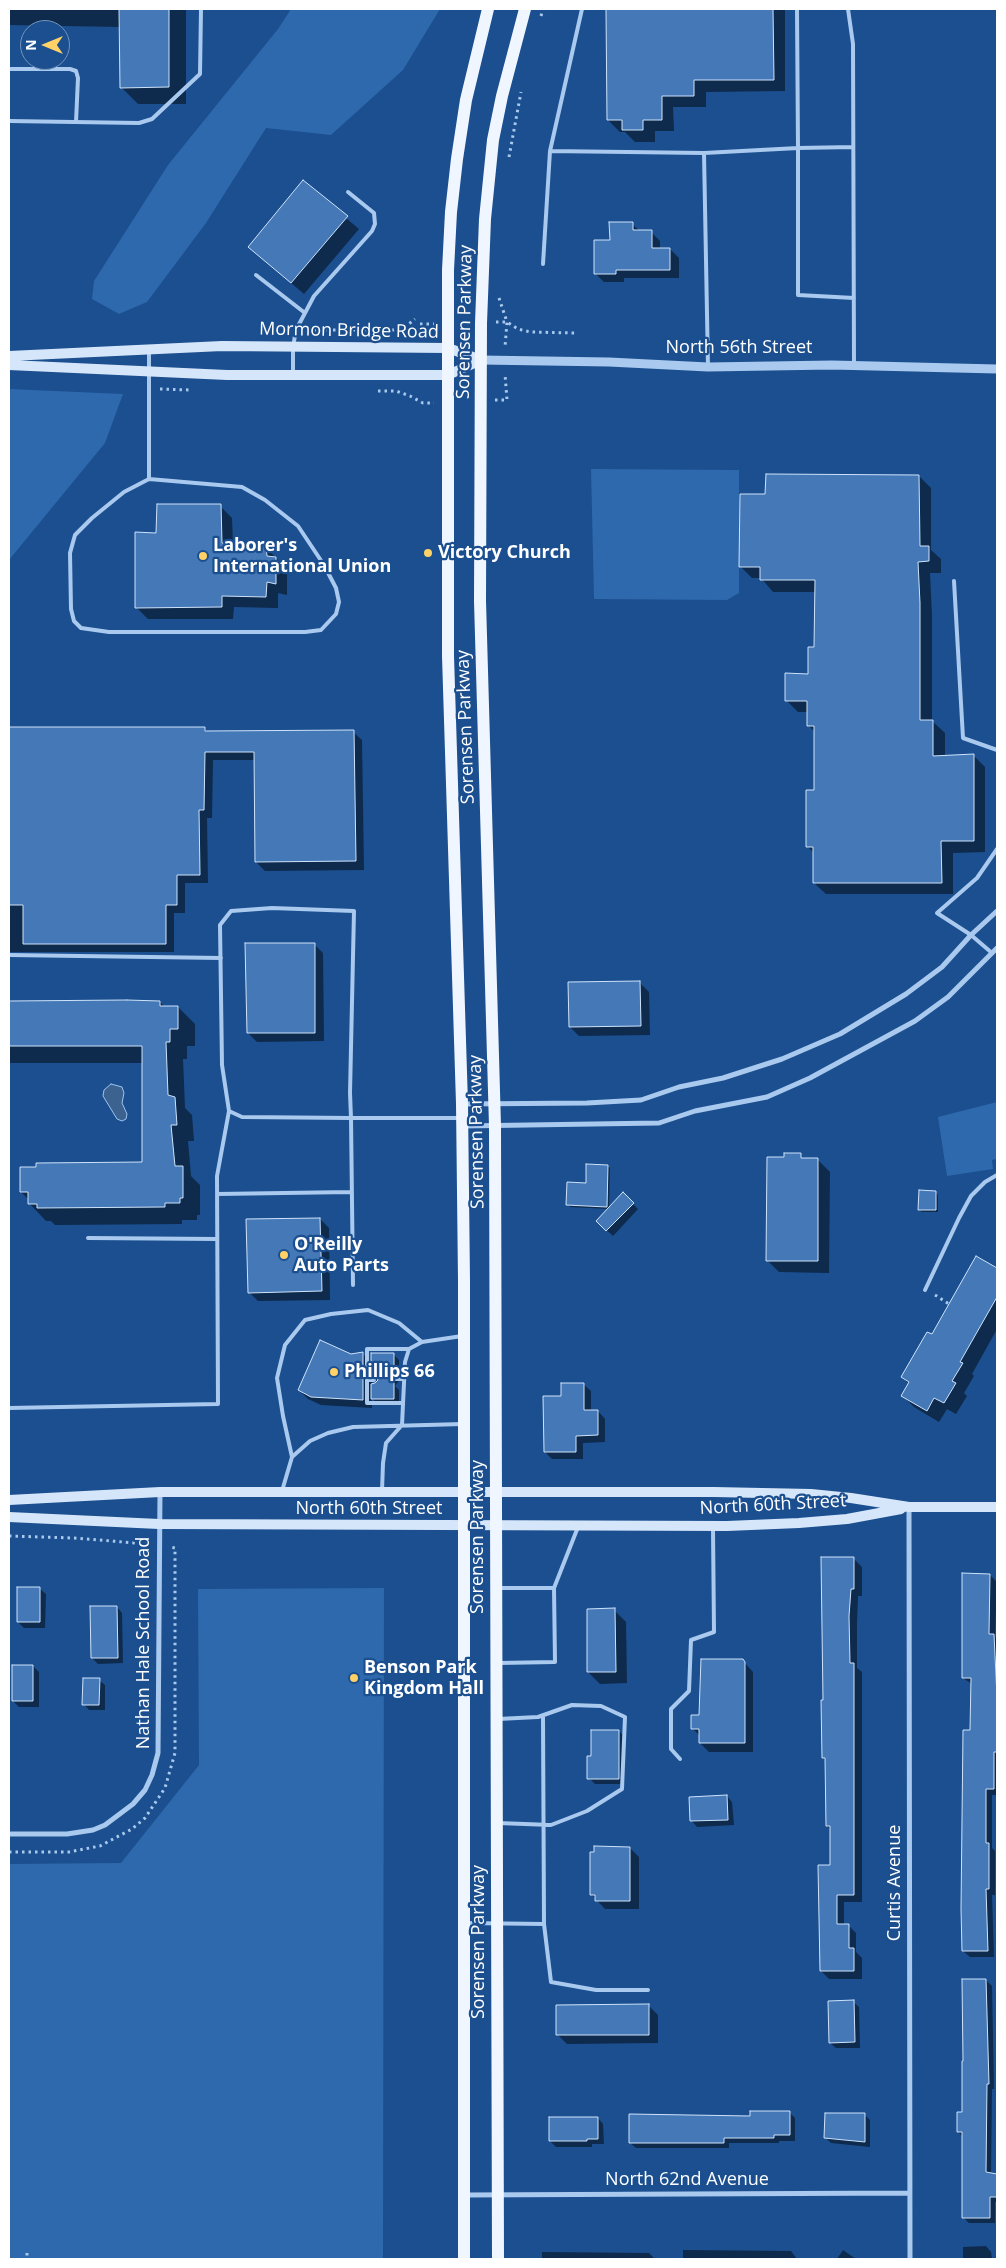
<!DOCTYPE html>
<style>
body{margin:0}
#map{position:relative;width:1006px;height:2268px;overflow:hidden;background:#1b4f8f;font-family:"Open Sans",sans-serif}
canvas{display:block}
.frame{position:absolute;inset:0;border:10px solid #fff;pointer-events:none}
.north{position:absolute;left:20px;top:20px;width:50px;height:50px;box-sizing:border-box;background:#1b4f8f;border:1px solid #7695bc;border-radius:50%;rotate:270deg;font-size:14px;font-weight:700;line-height:20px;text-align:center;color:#fff}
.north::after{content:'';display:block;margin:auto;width:18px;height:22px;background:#ffd166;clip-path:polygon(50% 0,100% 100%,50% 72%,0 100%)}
</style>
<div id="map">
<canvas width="1006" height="2268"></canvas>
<div class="frame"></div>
<div class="north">N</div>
</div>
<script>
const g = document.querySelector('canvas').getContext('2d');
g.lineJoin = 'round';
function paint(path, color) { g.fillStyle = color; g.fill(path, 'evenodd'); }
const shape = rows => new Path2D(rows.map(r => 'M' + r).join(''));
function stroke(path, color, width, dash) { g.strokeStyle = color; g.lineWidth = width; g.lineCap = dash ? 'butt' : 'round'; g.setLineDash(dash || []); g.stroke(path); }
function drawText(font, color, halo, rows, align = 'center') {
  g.font = font + ' "Open Sans",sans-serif'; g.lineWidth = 4.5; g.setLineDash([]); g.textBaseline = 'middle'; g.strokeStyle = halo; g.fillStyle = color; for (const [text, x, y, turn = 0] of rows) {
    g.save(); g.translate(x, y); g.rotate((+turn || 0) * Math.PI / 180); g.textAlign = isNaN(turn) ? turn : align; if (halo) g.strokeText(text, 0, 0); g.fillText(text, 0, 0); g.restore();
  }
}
paint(shape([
 [291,9,440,9,403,70,331,135,266,128,206,223,147,302,119,314,92,299,94,281,168,165,278,29],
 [9,389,123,394,105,443,9,560],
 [591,469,739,470,739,593,727,600,594,599],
 [997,1102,997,1159,992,1160,993,1169,947,1176,938,1117],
 [384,1588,383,2259,9,2259,9,1864,121,1863,199,1765,198,1589]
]), '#2e69ad');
const water = shape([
 [111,1084,122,1087,124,1093,122,1103,127,1114,126,1119,122,1121,117,1119,103,1096,104,1090,111,1084]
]);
paint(water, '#3c6290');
stroke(water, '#9cc4f0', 1);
paint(shape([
 [9,9,186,9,186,104,138,104,121,87,120,27,9,25],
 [608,9,785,9,785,91,706,92,706,107,673,107,674,131,655,131,655,142,635,142,625,132,620,132,608,120],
 [303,182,359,229,304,294,249,247],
 [632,224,641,232,651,232,660,241,660,249,670,249,679,258,679,278,624,278,624,282,604,282,595,273],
 [919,476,931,488,931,550,941,559,941,573,930,573,932,616,932,721,945,733,945,757,973,755,985,767,985,852,953,853,953,894,826,894,814,883,814,853,807,846,815,792,815,732,808,725,808,712,798,712,786,700,810,675,816,649,816,592,773,592,761,578,752,578,740,566,766,496],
 [220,506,232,518,233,545,265,546,287,570,287,595,278,593,278,608,234,607,233,619,148,619,136,607,157,534],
 [9,728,204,728,208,732,353,732,362,740,364,870,265,871,256,862,255,760,213,760,212,818,207,818,208,883,185,883,185,913,174,913,174,952,9,952],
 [314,944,323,953,324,1041,257,1042,248,1033],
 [640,983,649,992,650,1035,579,1036,570,1027],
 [127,1001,160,1002,165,1007,178,1007,195,1024,195,1046,187,1046,187,1059,183,1059,185,1108,192,1115,194,1141,188,1141,191,1176,200,1185,200,1215,197,1215,197,1220,182,1220,182,1224,55,1225,51,1221,46,1221,29,1203,29,1200,21,1192,143,1163,143,1063,9,1063,9,1002],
 [800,1155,805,1160,818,1160,830,1172,829,1273,779,1272,767,1260,785,1159],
 [608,1166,610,1168,609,1209,570,1207,568,1205],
 [935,1192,938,1195,938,1212,922,1212,919,1210],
 [623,1194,638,1209,613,1236,597,1221],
 [320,1219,329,1228,330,1300,258,1301,249,1292],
 [977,1258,997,1269,997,1329,972,1374,974,1376,964,1393,967,1396,956,1414,947,1409,939,1422,914,1407,903,1396,909,1384,902,1377,932,1336],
 [363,1354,372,1363,393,1354,399,1360,399,1381,395,1386,399,1390,399,1405,378,1405,372,1398,372,1408,321,1405,308,1399,299,1390,351,1355],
 [372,1375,378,1382,372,1385],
 [583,1384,591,1391,591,1411,598,1411,605,1419,605,1442,583,1443,583,1459,552,1459,545,1452,563,1397],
 [854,1559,862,1567,862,1596,858,1596,857,1624,857,1668,862,1672,862,1902,844,1902,844,1925,848,1925,856,1933,856,1952,862,1958,862,1979,829,1979,821,1971,831,1866,831,1830,827,1826,826,1761,823,1758,825,1702],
 [990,1575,997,1582,995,1637,997,1639,997,1795,992,1795,992,1848,995,1851,995,1895,992,1895,994,1957,970,1957,963,1951,972,1684,963,1678],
 [40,1589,46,1594,45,1628,24,1628,18,1622],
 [117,1607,122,1613,123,1663,98,1664,92,1658],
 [614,1610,626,1622,627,1683,600,1684,588,1672],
 [742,1660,753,1672,753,1752,709,1752,700,1743,700,1736,692,1728],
 [33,1666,39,1672,39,1707,19,1707,13,1701],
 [99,1680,105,1685,105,1710,89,1710,84,1704],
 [619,1731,625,1737,624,1784,595,1784,589,1778,592,1757],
 [727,1796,732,1802,734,1825,697,1827,692,1821],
 [630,1848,639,1857,639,1909,605,1909,592,1895],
 [986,1980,992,1986,994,2089,992,2089,991,2174,997,2176,997,2202,995,2202,995,2223,969,2223,963,2217,963,2137,958,2132,963,2113,965,2062],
 [853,2002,859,2007,860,2048,836,2048,830,2043],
 [649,2006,658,2015,658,2043,567,2044,558,2035],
 [789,2112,795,2118,795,2141,779,2141,779,2143,729,2143,729,2148,636,2148,630,2143,751,2118],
 [865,2115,870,2120,870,2147,831,2143,826,2138],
 [598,2118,603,2124,604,2144,592,2144,592,2147,556,2147,550,2141],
 [986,2246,991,2252,992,2259,963,2259,963,2247],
 [683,2250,791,2251,797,2259,683,2259],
 [843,2250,856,2259,837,2259],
 [542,2252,649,2253,655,2259,542,2259]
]), '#0007');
const building = shape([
 [119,9,169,9,169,87,120,88,119,9],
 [606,9,773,9,774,80,694,80,694,96,662,96,662,120,643,120,643,130,622,130,622,120,607,120,606,9],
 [303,180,348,216,291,283,248,247,303,180],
 [609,222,633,222,633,230,652,230,652,248,670,248,670,270,616,270,616,274,594,274,594,240,610,240,609,222],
 [766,474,919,475,920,546,929,546,929,561,918,562,920,603,920,720,933,720,933,756,974,754,974,841,941,841,942,883,813,883,813,847,806,847,806,790,814,790,814,726,807,726,807,701,785,701,785,673,808,674,808,647,814,647,815,580,760,580,760,567,739,567,740,494,765,494,766,474],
 [157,504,221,504,222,543,266,545,267,556,276,557,276,584,267,582,266,597,222,596,222,607,135,608,135,532,156,533,157,504],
 [9,727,205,727,205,731,354,730,356,861,255,862,254,752,205,752,204,810,199,810,200,875,177,875,177,905,166,905,166,944,23,944,23,905,9,905,9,727],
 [245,943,315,943,315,1033,247,1033,245,943],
 [640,981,641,1026,569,1027,568,982,640,981],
 [127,1000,160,1001,160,1006,178,1006,178,1029,170,1029,170,1042,166,1042,168,1095,175,1097,177,1125,171,1125,175,1166,183,1166,183,1198,180,1198,180,1203,165,1203,165,1207,37,1208,37,1204,28,1204,28,1192,20,1192,20,1167,36,1167,36,1163,142,1162,142,1046,9,1046,9,1001,127,1000],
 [784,1153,801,1153,801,1158,818,1158,818,1261,766,1261,767,1157,784,1157,784,1153],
 [586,1164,608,1165,607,1207,566,1205,567,1182,586,1183,586,1164],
 [919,1190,936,1191,936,1210,918,1210,919,1190],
 [623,1192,634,1203,606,1231,596,1221,623,1192],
 [320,1218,322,1291,248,1293,246,1219,320,1218],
 [976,1256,997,1268,997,1297,960,1362,963,1363,952,1381,956,1383,944,1403,934,1398,927,1411,901,1396,909,1382,901,1377,927,1332,932,1334,976,1256],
 [320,1340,351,1354,363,1352,363,1400,311,1397,298,1390,320,1340],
 [371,1353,394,1353,394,1375,390,1379,394,1383,394,1399,371,1399,371,1384,375,1383,378,1380,376,1377,371,1376,371,1353],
 [561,1383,584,1383,584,1410,598,1410,598,1435,576,1436,576,1452,544,1452,543,1396,561,1396,561,1383],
 [821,1557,854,1557,854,1589,851,1589,849,1616,850,1663,854,1663,854,1895,837,1895,837,1924,849,1924,849,1948,854,1948,854,1971,820,1971,818,1865,830,1865,830,1826,826,1826,825,1758,822,1758,821,1700,823,1700,821,1557],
 [962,1573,990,1574,989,1634,994,1634,997,1697,997,1752,994,1752,994,1789,986,1789,986,1843,989,1843,989,1889,986,1889,988,1951,962,1951,961,1909,963,1730,970,1730,971,1678,962,1678,962,1573],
 [17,1587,40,1587,40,1622,17,1622,17,1587],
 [90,1606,117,1606,118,1658,91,1658,90,1606],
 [615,1608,616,1672,587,1672,587,1609,615,1608],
 [701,1659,743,1659,745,1662,745,1743,699,1743,699,1729,691,1729,691,1715,699,1715,701,1659],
 [12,1665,33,1665,33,1701,12,1701,12,1665],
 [83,1678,100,1678,99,1705,82,1705,83,1678],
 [591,1730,619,1730,619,1779,587,1779,587,1756,591,1756,591,1730],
 [727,1795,728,1820,690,1821,689,1797,727,1795],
 [594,1846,630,1847,630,1901,595,1901,595,1895,590,1895,590,1852,594,1852,594,1846],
 [962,1979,986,1979,989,2084,987,2084,986,2172,997,2174,997,2197,990,2197,990,2218,962,2218,962,2132,957,2132,957,2112,962,2112,962,2061,963,2061,962,1979],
 [854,2000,855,2042,829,2043,828,2001,854,2000],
 [649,2004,649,2035,556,2035,556,2005,649,2004],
 [750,2111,790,2111,790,2135,774,2135,774,2138,724,2138,724,2143,629,2143,629,2114,750,2116,750,2111],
 [825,2113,865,2113,865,2142,824,2138,825,2113],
 [549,2117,598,2117,598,2139,587,2139,587,2141,549,2141,549,2117]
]);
paint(building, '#4478b7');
stroke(building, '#cfe3fa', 1);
stroke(shape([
 [541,16,543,9],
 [509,157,521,92],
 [499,298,507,322,505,347],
 [496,322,507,322,518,329,530,332,575,333],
 [420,324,434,324],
 [307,330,393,330,405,327,415,319],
 [160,389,191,390],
 [378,391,396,391,410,396,423,403,434,403],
 [495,400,507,400,505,374],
 [935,1295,949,1304],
 [9,1536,74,1538,148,1544],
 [9,1852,69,1852,100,1846,132,1829,145,1818,165,1788,175,1753,175,1548,171,1547],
 [27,2253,27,2259]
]), '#a9c9ee', 3, [2.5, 4]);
stroke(shape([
 [582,9,550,151,704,153,708,367],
 [848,9,853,44,854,366],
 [9,69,70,69,76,71,78,78,76,122],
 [9,121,139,123,152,119,200,74,201,9],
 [853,147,798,148,798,295,854,298],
 [704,153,798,148,797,9],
 [543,264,550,151],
 [256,275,305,313],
 [149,351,149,479,124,492,92,518,75,535,70,553,71,609,74,621,81,628,109,632,305,632,321,630,336,614,339,602,336,588,324,565,298,526,265,500,242,487,149,479],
 [293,373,293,347,296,330,314,296,372,231,375,224,374,213,348,192],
 [954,581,963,738,997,750],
 [992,953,971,935,937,913,977,878,997,849],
 [9,955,221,958],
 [217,1194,351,1192],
 [88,1238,217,1239],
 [353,1285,351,1118,350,1093,354,911,272,908,231,911,220,925,222,1065,229,1111,242,1117,351,1118,460,1118],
 [925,1290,959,1218,971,1196,985,1182,997,1175],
 [394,1379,404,1379],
 [367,1380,367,1403,403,1403],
 [374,1380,367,1380,367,1349,409,1349],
 [9,1408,218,1404,217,1176,229,1111],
 [292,1457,283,1416,277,1378,285,1345,305,1320,331,1314,368,1310,399,1323,422,1342],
 [282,1491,292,1457,310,1441,328,1433,353,1427,463,1424],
 [382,1491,383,1463,386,1443,402,1425,405,1362,409,1349,422,1342,462,1336],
 [554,1588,578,1527],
 [498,1663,555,1662,554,1588,500,1588],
 [498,1719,538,1717,572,1705,601,1706,625,1717,622,1789,587,1811,551,1825,498,1823],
 [680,1759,671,1749,671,1709,689,1691,691,1640,714,1632,713,1528],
 [466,1923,544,1924,543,1716],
 [544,1924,551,1982,596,1990,648,1990]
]), '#a9c9ee', 4);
stroke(shape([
 [463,1104,587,1103,641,1100,679,1087,723,1078,782,1059,840,1034,906,994,942,967,971,935,997,911],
 [462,1126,659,1123,695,1111,767,1097,810,1078,915,1021,948,997,997,948],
 [909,1507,910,2259],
 [9,1834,67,1834,93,1830,105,1825,133,1804,145,1790,152,1775,158,1753,160,1492],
 [465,2195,909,2193]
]), '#a9c9ee', 5);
stroke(shape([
 [481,360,609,362,708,367,832,365,997,369]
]), '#a9c9ee', 9);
stroke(shape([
 [9,356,222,346,448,348,481,360],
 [9,365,227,375,448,375,481,360],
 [9,1500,160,1492,714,1492,811,1494,851,1498,909,1507,997,1507],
 [9,1517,159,1524,727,1526,799,1523,847,1519,901,1509]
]), '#d6e6fa', 10);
stroke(shape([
 [464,2259,464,1281,462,1104,448,656,448,270,451,212,457,159,466,100,488,9],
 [498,2259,495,1126,480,601,481,323,485,219,493,140,502,96,525,9]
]), '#f0f6ff', 12);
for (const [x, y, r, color] of [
 [428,553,5,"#ffd166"],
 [203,556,5,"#ffd166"],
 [284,1255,5,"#ffd166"],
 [334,1372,5,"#ffd166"],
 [354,1678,5,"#ffd166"]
]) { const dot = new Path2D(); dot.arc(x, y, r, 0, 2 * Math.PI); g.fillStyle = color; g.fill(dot); stroke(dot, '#1b4f8f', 2); }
drawText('18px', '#fff', '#1b4f8f', [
 ["Sorensen Parkway",465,322,-89],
 ["Mormon Bridge Road",349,331,1],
 ["North 56th Street",739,348],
 ["Sorensen Parkway",466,727,-92],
 ["Sorensen Parkway",477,1132,-91],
 ["North 60th Street",773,1505,-3],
 ["North 60th Street",369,1509],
 ["Sorensen Parkway",478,1537,-90],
 ["Nathan Hale School Road",144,1643,-90],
 ["Curtis Avenue",895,1883,-90],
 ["Sorensen Parkway",479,1942,-90],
 ["North 62nd Avenue",687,2180]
]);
drawText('bold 18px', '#fff', '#1b4f8f', [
 ["Laborer's",213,546],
 ["International Union",213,567],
 ["Victory Church",438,553],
 ["O'Reilly",294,1245],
 ["Auto Parts",294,1266],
 ["Phillips 66",344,1372],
 ["Benson Park",364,1668],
 ["Kingdom Hall",364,1689]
], 'left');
</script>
